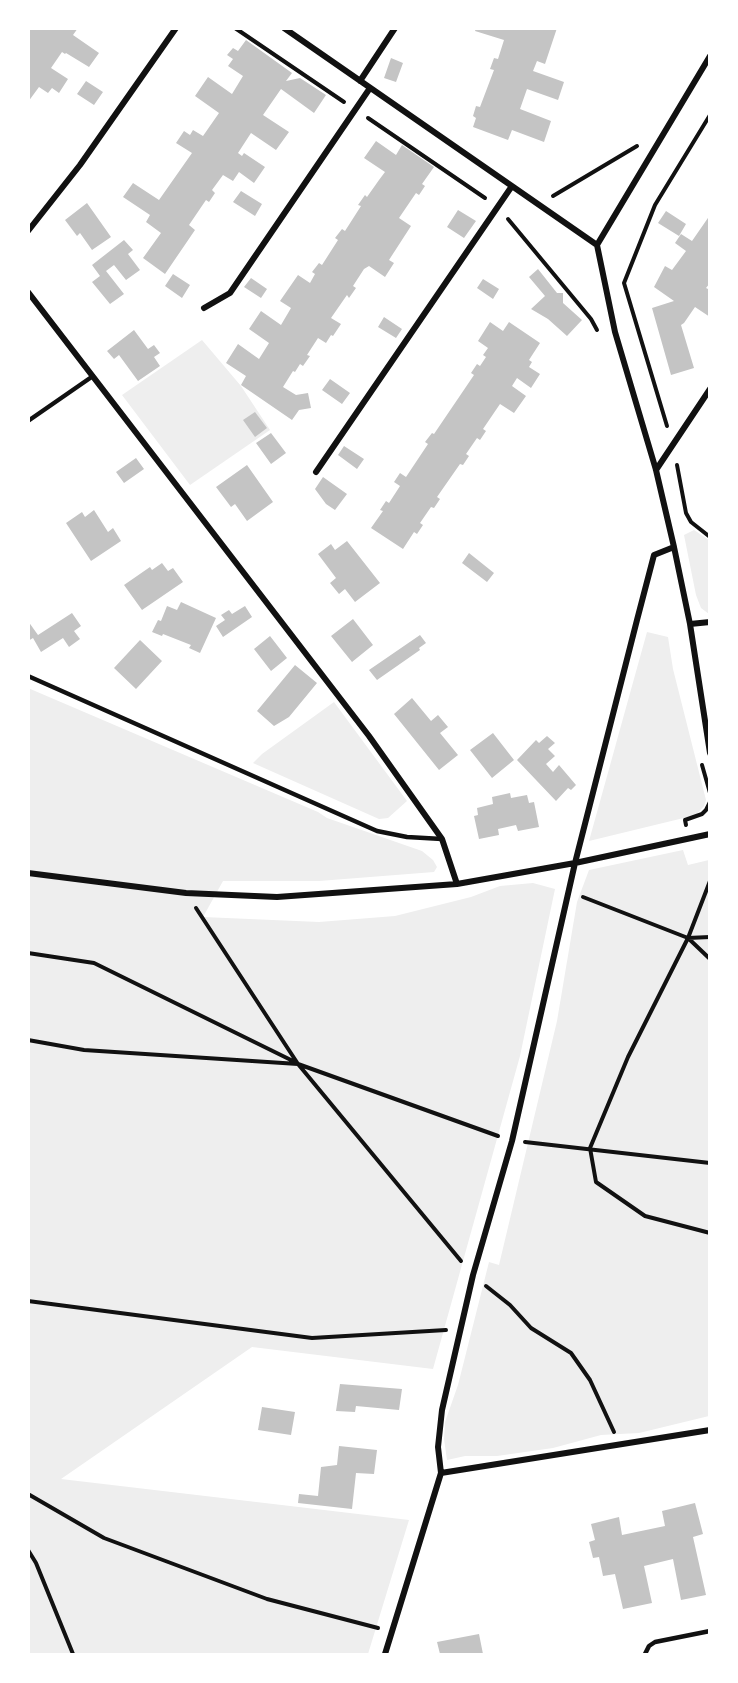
<!DOCTYPE html>
<style>
body{margin:0}
#map{position:relative;width:738px;height:1683px;overflow:hidden;background:#fff;font-family:Rubik,sans-serif}
canvas{display:block}
.frame{position:absolute;inset:0;border:30px solid #fff;pointer-events:none}
</style>
<div id="map">
<canvas width="738" height="1683"></canvas>
<div class="frame"></div>
</div>
<script>
const g = document.querySelector('canvas').getContext('2d');
g.lineJoin = 'round';
function paint(path, color) { g.fillStyle = color; g.fill(path, 'evenodd'); }
const shape = rows => new Path2D(rows.map(r => 'M' + r).join(''));
function stroke(path, color, width, dash) { g.strokeStyle = color; g.lineWidth = width; g.lineCap = dash ? 'butt' : 'round'; g.setLineDash(dash || []); g.stroke(path); }
paint(shape([
 [202,340,241,386,270,430,190,485,122,395],
 [694,530,709,540,709,614,701,608,696,595,684,535],
 [647,632,668,637,673,669,706,800,704,806,696,815,589,841],
 [28,688,318,812,327,818,422,851,433,860,437,867,434,872,319,881,223,881,203,917,319,922,395,916,471,897,500,886,533,883,555,889,520,1056,433,1369,252,1347,61,1479,409,1520,368,1654,29,1654],
 [334,702,407,801,388,818,379,819,253,763,262,754],
 [683,850,688,865,709,860,709,1416,639,1433,601,1435,553,1448,497,1456,465,1456,447,1460,444,1439,445,1422,458,1385,489,1262,499,1265,557,1021,577,902,589,870]
]), '#eee');
paint(shape([
 [28,28,78,28,73,35,99,53,89,67,66,53,65,54,62,52,51,68,68,79,59,93,52,88,48,93,39,87,28,102,28,33,30,31],
 [476,28,557,28,545,64,537,61,533,71,564,82,558,100,527,89,520,109,551,121,544,142,512,130,508,140,473,127,476,118,473,116,476,106,480,107,494,70,490,69,494,58,498,59,504,40,475,31],
 [246,40,292,73,286,81,300,78,326,95,314,113,281,89,263,115,289,132,276,150,251,133,238,153,242,156,244,153,265,167,254,183,239,172,233,181,223,175,212,190,215,193,209,202,206,200,189,225,195,230,165,274,143,258,161,233,146,222,150,215,123,197,133,183,159,200,192,153,176,143,184,131,190,135,193,130,203,136,219,113,195,96,208,77,232,94,243,76,228,66,233,59,227,55,233,48,238,51],
 [391,58,403,63,396,82,384,78],
 [86,81,103,92,94,105,77,94],
 [376,141,396,155,402,145,434,167,422,184,425,186,419,195,416,193,399,218,411,226,389,260,394,263,385,277,369,266,364,269,353,286,356,288,349,298,347,295,331,318,341,324,333,336,331,335,326,343,318,338,307,355,310,356,303,366,300,364,295,372,293,371,283,387,296,395,308,393,311,408,299,410,292,420,241,385,246,376,226,363,238,344,259,359,269,343,249,329,261,311,281,325,291,308,280,301,298,275,310,283,315,274,312,272,319,263,322,265,338,240,335,238,342,229,345,231,361,206,358,205,365,195,367,197,379,180,385,172,364,158],
 [241,191,262,204,255,216,233,202],
 [87,203,111,237,92,250,80,233,77,236,65,220],
 [458,210,476,221,464,238,447,227],
 [666,211,686,224,679,236,658,223],
 [710,215,710,283,706,288,710,290,710,317,695,307,684,323,681,325,694,368,671,375,652,308,674,301,654,287,665,266,672,270,686,251,675,243,681,234,692,241],
 [124,240,133,250,128,254,140,270,126,280,114,265,106,271,124,294,110,304,92,282,100,276,92,265],
 [538,269,557,293,563,293,563,303,582,320,567,336,548,319,531,309,545,296,529,277],
 [173,274,190,285,182,298,165,286],
 [251,278,267,289,261,298,244,287],
 [483,279,499,289,493,299,477,288],
 [384,317,402,329,396,338,378,327],
 [490,322,503,331,509,322,540,343,529,360,532,362,529,367,540,374,531,388,517,378,512,386,526,396,514,413,500,404,483,429,486,431,480,440,477,438,466,454,469,456,463,465,460,464,437,497,440,499,434,508,431,507,420,523,423,525,417,534,414,532,403,549,371,528,383,511,380,510,386,501,389,503,400,486,394,482,400,473,406,477,428,444,425,442,432,433,434,434,474,375,471,373,477,364,480,366,486,357,483,355,488,348,478,341],
 [134,330,148,349,154,345,160,353,154,357,160,366,138,381,119,355,114,359,107,351],
 [330,379,350,393,342,404,322,390],
 [255,412,267,428,255,437,243,420],
 [271,433,286,453,271,464,256,443],
 [344,446,364,459,357,469,338,455],
 [136,458,144,469,124,483,116,472],
 [247,465,273,502,247,521,235,504,231,507,216,487],
 [323,477,347,494,335,510,326,504,315,489],
 [94,510,108,532,113,528,121,541,91,561,66,523,82,512,85,517],
 [347,541,380,583,355,602,345,589,339,594,330,583,336,578,318,554,331,544,335,550],
 [469,553,494,573,487,582,462,563],
 [162,563,168,571,173,568,183,582,142,610,124,585,150,567,152,570],
 [181,602,216,618,200,653,189,648,191,645,163,634,162,636,152,632,158,620,161,621,167,606,177,610],
 [245,606,252,617,223,637,216,626,225,620,221,615,229,610,232,614],
 [72,613,81,626,74,631,80,639,69,647,63,638,41,652,33,638,28,641,28,621,38,635],
 [353,619,373,645,352,662,331,636],
 [420,635,426,643,419,648,420,650,377,680,369,670],
 [270,636,287,658,271,671,254,649],
 [140,640,162,661,136,689,114,668],
 [295,665,317,683,289,717,274,726,257,711],
 [412,698,431,721,438,715,448,727,440,733,458,755,439,770,394,714],
 [493,733,514,760,492,778,470,750],
 [547,736,555,743,548,749,555,756,546,764,553,772,559,765,576,785,571,790,568,788,556,801,517,760,536,740,539,743],
 [510,793,511,798,527,795,529,803,534,802,539,827,518,831,516,825,498,829,499,835,479,839,474,816,478,815,477,808,493,804,492,797],
 [340,1384,402,1389,399,1410,356,1406,355,1412,336,1411],
 [262,1407,295,1412,291,1435,258,1430],
 [339,1446,377,1450,374,1474,356,1473,352,1509,298,1503,299,1494,318,1496,321,1467,337,1465],
 [695,1503,703,1534,693,1537,706,1595,681,1600,673,1559,644,1566,652,1603,623,1609,615,1574,603,1576,599,1557,593,1558,589,1542,595,1540,591,1524,619,1517,622,1535,665,1526,662,1511],
 [479,1634,483,1654,440,1654,437,1642]
]), '#c4c4c4');
stroke(shape([
 [235,28,344,102],
 [368,118,485,198],
 [553,196,637,146],
 [508,219,591,319,597,330],
 [667,426,624,283,655,205,710,115],
 [677,465,686,513,691,522,710,537],
 [702,765,710,793],
 [686,825,685,820,702,814,706,810,710,802],
 [710,881,688,938,628,1057,590,1148,596,1182,645,1216,710,1233],
 [583,897,688,938,710,959],
 [196,908,298,1064,461,1261],
 [688,938,710,937],
 [28,953,94,963,295,1062],
 [28,1040,84,1050,298,1064,498,1136],
 [525,1142,710,1163],
 [486,1286,510,1305,531,1328,571,1353,590,1380,614,1432],
 [28,1301,312,1338,446,1330],
 [28,1494,104,1538,267,1599,378,1628],
 [28,1550,36,1563,73,1654]
]), '#111', 4);
stroke(shape([
 [28,421,93,376],
 [28,676,377,831,407,837,442,839],
 [645,1654,649,1646,655,1642,710,1631]
]), '#111', 4.5);
stroke(shape([
 [284,28,597,245,615,332,656,470,674,547,690,624,710,753],
 [360,81,395,28],
 [28,231,80,165,176,28],
 [597,245,710,56],
 [28,292,369,736,442,839,457,884],
 [204,308,230,293,370,88],
 [656,470,710,389],
 [316,472,512,186],
 [690,624,710,622],
 [28,873,186,893,277,897,457,884,575,863,710,834],
 [441,1473,710,1430],
 [385,1654,441,1473,438,1447,442,1410,473,1275,512,1141,575,863,637,620,654,555,674,547]
]), '#111', 6);
</script>
